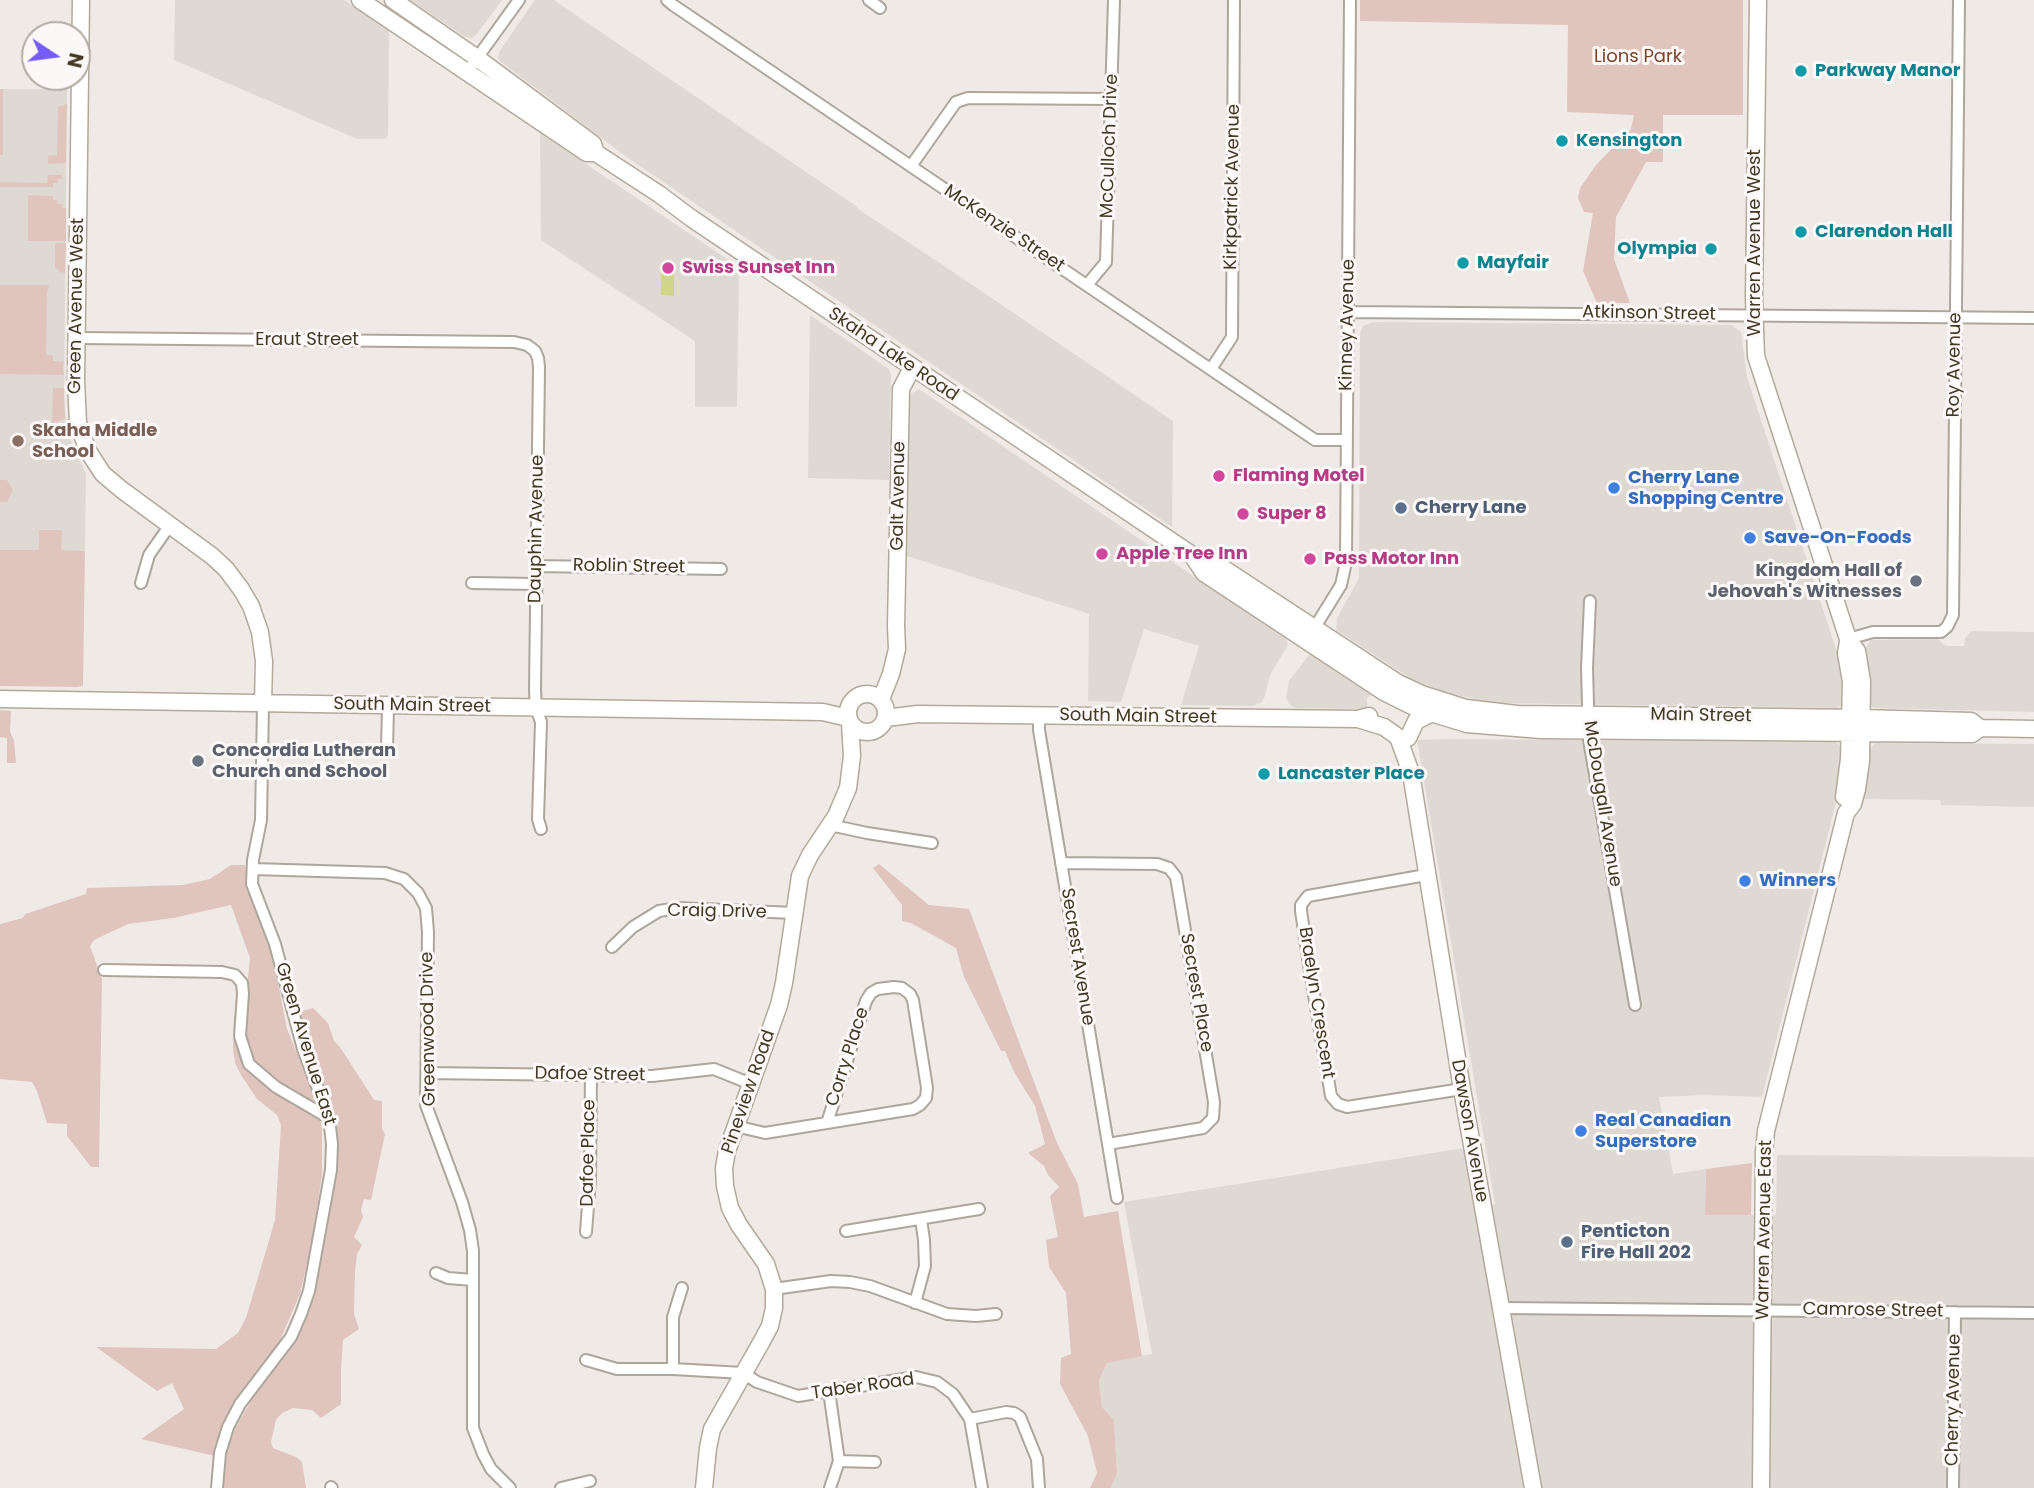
<!DOCTYPE html>
<style>
body{margin:0}
#map{position:relative;width:2034px;height:1488px;overflow:hidden;background:#efeae6;font-family:Poppins,sans-serif}
canvas{display:block}
.north{position:absolute;left:21px;top:21px;width:70px;height:70px;box-sizing:border-box;background:#fbf8f7;border:2px solid #b1aba2;border-radius:50%;rotate:103deg;font-size:19px;font-weight:700;line-height:28px;text-align:center;color:#423823}
.north::after{content:'';display:block;margin:auto;width:24px;height:32px;background:#765cf7;clip-path:polygon(50% 0,100% 100%,50% 72%,0 100%)}
</style>
<div id="map">
<canvas width="2034" height="1488"></canvas>
<div class="north">N</div>
</div>
<script>
const g = document.querySelector('canvas').getContext('2d');
g.lineJoin = 'round';
function paint(path, color) { g.fillStyle = color; g.fill(path, 'evenodd'); }
const shape = rows => new Path2D(rows.map(r => 'M' + r).join(''));
function stroke(path, color, width, dash) { g.strokeStyle = color; g.lineWidth = width; g.lineCap = dash ? 'butt' : 'round'; g.setLineDash(dash || []); g.stroke(path); }
function drawText(font, color, halo, rows, align = 'center') {
  g.font = font + ' Poppins,sans-serif'; g.lineWidth = 6; g.setLineDash([]); g.textBaseline = 'middle'; g.strokeStyle = halo; g.fillStyle = color; for (const [text, x, y, turn = 0] of rows) {
    g.save(); g.translate(x, y); g.rotate((+turn || 0) * Math.PI / 180); g.textAlign = isNaN(turn) ? turn : align; if (halo) g.strokeText(text, 0, 0); g.fillText(text, 0, 0); g.restore();
  }
}
paint(shape([
 [175,0,344,0,389,30,388,135,385,139,357,139,174,60],
 [410,0,502,0,477,34,472,38,465,37],
 [535,0,554,0,856,206,858,209,940,263,1173,421,1172,527,628,158,501,62,498,58,499,52],
 [0,89,67,89,64,410,72,445,86,473,85,551,0,550],
 [540,133,739,267,737,407,695,407,695,341,541,240],
 [810,315,889,369,891,375,889,480,808,478],
 [1373,322,1731,325,1741,332,1747,377,1837,652,1842,683,1841,704,1837,708,1492,703,1445,692,1410,678,1336,630,1337,618,1359,578,1360,333,1363,326],
 [919,389,1286,639,1288,645,1270,675,1265,696,1261,703,1252,706,1181,705,1199,646,1144,629,1121,702,1088,701,1089,614,907,556,909,398,912,393],
 [1972,631,2034,632,2034,712,1874,708,1872,706,1869,699,1869,675,1865,648,1870,642,1870,640,1938,639,1946,646,1964,646,1965,638],
 [1309,655,1315,657,1371,695,1367,698,1367,709,1295,708,1289,704,1286,698,1289,681],
 [1446,739,1835,742,1840,746,1841,772,1836,802,1762,1097,1705,1095,1659,1097,1673,1174,1706,1169,1705,1215,1776,1215,1777,1155,2034,1157,2034,1488,1111,1488,1117,1473,1114,1420,1102,1407,1099,1382,1107,1363,1110,1361,1152,1354,1124,1202,1464,1148,1475,1208,1495,1204,1417,740],
 [1876,743,2034,744,2034,807,1941,805,1940,800,1862,799,1870,749]
]), '#dfd9d4');
paint(shape([
 [1360,0,1743,0,1743,115,1663,115,1663,162,1646,162,1616,217,1614,259,1630,303,1597,303,1583,271,1593,213,1584,212,1578,198,1580,188,1596,165,1631,129,1634,115,1567,112,1568,25,1360,21],
 [0,89,3,89,3,155,0,155],
 [67,104,66,163,48,164,48,156,57,155,58,107],
 [48,175,62,175,62,179,58,179,58,183,53,183,53,187,0,187,0,182,47,183],
 [28,195,53,196,53,200,57,200,58,204,62,204,62,208,66,208,66,241,28,241],
 [55,243,66,243,65,273,60,272,55,267],
 [0,285,49,285,47,292,46,355,53,355,53,361,64,362,63,367,64,375,0,374],
 [53,388,64,388,65,419,52,423],
 [0,480,7,480,13,490,7,502,0,502],
 [39,530,62,530,61,550,85,551,83,686,77,687,0,686,0,550,39,550],
 [0,710,11,711,10,731,14,741,16,763,7,763,7,738,0,737],
 [879,864,929,905,969,909,1057,1143,1078,1184,1084,1217,1118,1211,1142,1356,1107,1363,1099,1381,1102,1407,1114,1420,1117,1473,1111,1488,1090,1488,1097,1473,1088,1436,1060,1384,1061,1358,1071,1354,1066,1293,1049,1267,1046,1240,1058,1237,1050,1196,1059,1187,1048,1175,1044,1166,1028,1153,1045,1144,1035,1106,1014,1072,1005,1051,1001,1051,964,977,956,948,911,923,902,921,902,905,873,868],
 [231,865,245,865,250,894,272,952,287,1029,317,1102,322,1129,322,1175,311,1247,300,1294,275,1352,215,1456,141,1439,184,1409,172,1383,157,1391,96,1347,216,1349,238,1333,246,1318,275,1220,281,1125,277,1115,257,1099,241,1075,235,1063,233,1048,234,1016,244,1015,250,958,231,905,173,918,128,924,94,940,90,946,102,979,99,1167,91,1167,67,1136,67,1124,47,1123,37,1091,32,1082,0,1079,0,924,23,918,25,914,86,894,87,888,183,885,210,879],
 [313,1008,328,1023,334,1041,340,1047,374,1100,382,1101,382,1129,385,1134,371,1200,364,1199,361,1210,363,1217,354,1237,362,1245,357,1254,355,1271,354,1314,359,1329,343,1340,341,1370,341,1404,321,1418,312,1410,293,1408,282,1413,276,1420,271,1442,273,1448,296,1457,302,1462,306,1488,222,1488,226,1451,232,1434,253,1397,289,1351,302,1323,315,1287,337,1169,338,1145,333,1112,308,1050,298,1012],
 [1752,1163,1751,1215,1705,1215,1706,1169]
]), '#e0c5be');
paint(shape([
 [661,272,674,273,674,296,661,295]
]), '#d0d58c');
const street = shape([
 [667,0,673,5,1315,440,1347,440],
 [869,0,880,8],
 [467,72,519,0],
 [911,166,956,102,968,98,1112,99],
 [1087,285,1106,262,1114,0],
 [1348,312,2034,318],
 [77,338,514,342,527,345,535,351,538,358,539,367,535,690,536,708,541,722,538,819,541,829],
 [1211,369,1232,337,1234,0],
 [537,566,721,569],
 [141,583,149,555,170,525],
 [472,583,536,584],
 [1590,601,1587,668,1589,740,1635,1005],
 [1315,627,1341,585,1346,562,1350,0],
 [1848,639,1873,632,1941,632,1947,627,1953,615,1959,0],
 [1039,716,1039,730,1117,1198],
 [387,750,388,706],
 [830,825,867,833,932,843],
 [1061,863,1157,864,1169,868,1176,877,1214,1102,1213,1118,1203,1128,1108,1144],
 [253,869,385,873,404,879,418,893,426,908,428,932,426,1105,462,1202,470,1230,473,1251,473,1428,483,1454,491,1469,510,1488],
 [1426,875,1308,896,1301,905,1301,911,1309,965,1331,1096,1338,1104,1347,1107,1462,1089],
 [612,947,633,927,659,911,678,908,794,913],
 [104,970,222,972,235,975,242,983,243,994,240,1036,249,1064,276,1087,329,1118],
 [427,1073,652,1076,714,1069,751,1084],
 [735,1126,765,1133,913,1109,920,1105,926,1098,927,1088,913,1000,910,994,902,988,894,987,878,989,871,993,866,1001,827,1123],
 [846,1231,979,1209],
 [586,1232,590,1180,591,1075],
 [436,1273,448,1278,473,1280],
 [774,1289,831,1281,850,1282,870,1286,947,1314,976,1316,996,1314],
 [915,1303,925,1266,924,1240,921,1219],
 [1501,1308,2034,1313],
 [586,1360,617,1369,673,1369,743,1373,757,1382,798,1396,916,1377,937,1382,953,1394,970,1419,982,1488],
 [673,1369,673,1317,682,1288],
 [829,1391,839,1461,830,1488],
 [970,1419,1006,1412,1014,1413,1020,1417,1037,1459,1039,1488],
 [839,1461,875,1462],
 [331,1487,332,1488],
 [217,1488,220,1453,228,1427,240,1404,291,1337,301,1314,309,1291,331,1170,332,1144,329,1118,303,1049,275,944,252,884,253,860,261,820,263,704],
 [561,1488,590,1481],
 [1953,1488,1955,1312]
]);
const secondary = shape([
 [81,0,76,380,78,423,88,451,103,474,122,490,212,556,226,569,241,589,251,606,260,632,264,661,263,704],
 [360,0,587,153,596,153,659,194,691,218,1192,555,1212,561,1398,683,1422,694,1466,708,1517,714,1861,718,1971,721,1980,728],
 [393,0,477,58,593,144,596,153],
 [1758,0,1754,298,1756,356,1848,639,1857,651,1862,681,1861,761,1857,789,1853,804,1846,813,1766,1131,1764,1152,1761,1488],
 [1192,555,1204,573,1384,692,1418,709,1467,724,1541,730,1972,734,1980,728,2034,729],
 '848 713a19 19 0 1 1 38 0a19 19 0 1 1-38 0Z',
 [0,699,823,712,848,718],
 [881,699,891,674,897,649,896,626,901,389,912,368],
 [886,718,918,714,1358,719,1369,716],
 [1358,719,1384,727,1398,737,1411,773,1462,1089,1533,1488],
 [1408,738,1416,721,1430,714],
 [1844,797,1849,759,1851,682,1846,653,1848,642],
 [704,1488,708,1448,712,1429,762,1341,770,1326,774,1308,774,1289,766,1264,739,1225,730,1208,725,1186,724,1168,727,1151,779,1005,784,983,800,876,810,855,836,816,848,788,852,756,850,723]
]);
stroke(street, '#ada69c', 14);
stroke(secondary, '#b3a99a', 19);
stroke(street, '#fff', 10);
stroke(secondary, '#fff', 16);
for (const [x, y, r, color] of [
 [1801,71,7,"#0f9aa8"],
 [1562,141,7,"#0f9aa8"],
 [1801,232,7,"#0f9aa8"],
 [1711,249,7,"#0f9aa8"],
 [1463,263,7,"#0f9aa8"],
 [668,268,7,"#d1479c"],
 [18,441,7,"#8d6e63"],
 [1219,476,7,"#d1479c"],
 [1614,488,7,"#3f7fe0"],
 [1401,508,7,"#5c6f8a"],
 [1243,514,7,"#d1479c"],
 [1750,538,7,"#3f7fe0"],
 [1102,554,7,"#d1479c"],
 [1310,559,7,"#d1479c"],
 [1916,581,7,"#6b7280"],
 [198,761,7,"#6b7280"],
 [1264,774,7,"#0f9aa8"],
 [1745,881,7,"#3f7fe0"],
 [1581,1131,7,"#3f7fe0"],
 [1567,1242,7,"#5c6f8a"]
]) { const dot = new Path2D(); dot.arc(x, y, r, 0, 2 * Math.PI); g.fillStyle = color; g.fill(dot); stroke(dot, '#fbf8f7', 2.5); }
drawText('18px', '#7b442b', '#fbf8f7', [
 ["Lions Park",1638,57]
]);
drawText('bold 18px', '#0d838f', '#fbf8f7', [
 ["Parkway Manor",1815,71],
 ["Kensington",1576,141],
 ["Clarendon Hall",1815,232],
 ["Olympia",1697,249,"right"],
 ["Mayfair",1477,263],
 ["Lancaster Place",1278,774]
], 'left');
drawText('18px', '#423823', '#fbf8f7', [
 ["McCulloch Drive",1110,146,-88],
 ["Kirkpatrick Avenue",1233,187,-89],
 ["McKenzie Street",1004,229,34],
 ["Warren Avenue West",1755,243,-90],
 ["Green Avenue West",77,306,-89],
 ["Atkinson Street",1649,314,1],
 ["Kinney Avenue",1348,325,-89],
 ["Eraut Street",307,340],
 ["Skaha Lake Road",893,355,34],
 ["Roy Avenue",1955,365,-89],
 ["Galt Avenue",899,496,-89],
 ["Dauphin Avenue",537,529,-89],
 ["Roblin Street",629,567,1],
 ["South Main Street",412,706,1],
 ["Main Street",1701,716,1],
 ["South Main Street",1138,717,1],
 ["McDougall Avenue",1602,804,81],
 ["Craig Drive",717,912,1],
 ["Secrest Avenue",1077,957,81],
 ["Secrest Place",1196,993,80],
 ["Braelyn Crescent",1316,1003,81],
 ["Greenwood Drive",429,1029,-91],
 ["Green Avenue East",305,1044,73],
 ["Corry Place",848,1057,-72],
 ["Dafoe Street",590,1075,1],
 ["Pineview Road",749,1092,-71],
 ["Dawson Avenue",1469,1131,80],
 ["Dafoe Place",589,1153,-89],
 ["Warren Avenue East",1765,1230,-89],
 ["Camrose Street",1873,1311,1],
 ["Taber Road",863,1387,-8],
 ["Cherry Avenue",1954,1400,-89]
]);
drawText('bold 18px', '#b23c85', '#fbf8f7', [
 ["Swiss Sunset Inn",682,268],
 ["Flaming Motel",1233,476],
 ["Super 8",1257,514],
 ["Apple Tree Inn",1116,554],
 ["Pass Motor Inn",1324,559]
], 'left');
drawText('bold 18px', '#785e54', '#fbf8f7', [
 ["Skaha Middle",32,431],
 ["School",32,452]
], 'left');
drawText('bold 18px', '#366cbe', '#fbf8f7', [
 ["Cherry Lane",1628,478],
 ["Shopping Centre",1628,499],
 ["Save-On-Foods",1764,538],
 ["Winners",1759,881],
 ["Real Canadian",1595,1121],
 ["Superstore",1595,1142]
], 'left');
drawText('bold 18px', '#4e5e75', '#fbf8f7', [
 ["Cherry Lane",1415,508],
 ["Penticton",1581,1232],
 ["Fire Hall 202",1581,1253]
], 'left');
drawText('bold 18px', '#5b616d', '#fbf8f7', [
 ["Kingdom Hall of",1902,571],
 ["Jehovah's Witnesses",1902,592],
 ["Concordia Lutheran",212,751,"left"],
 ["Church and School",212,772,"left"]
], 'right');
</script>
